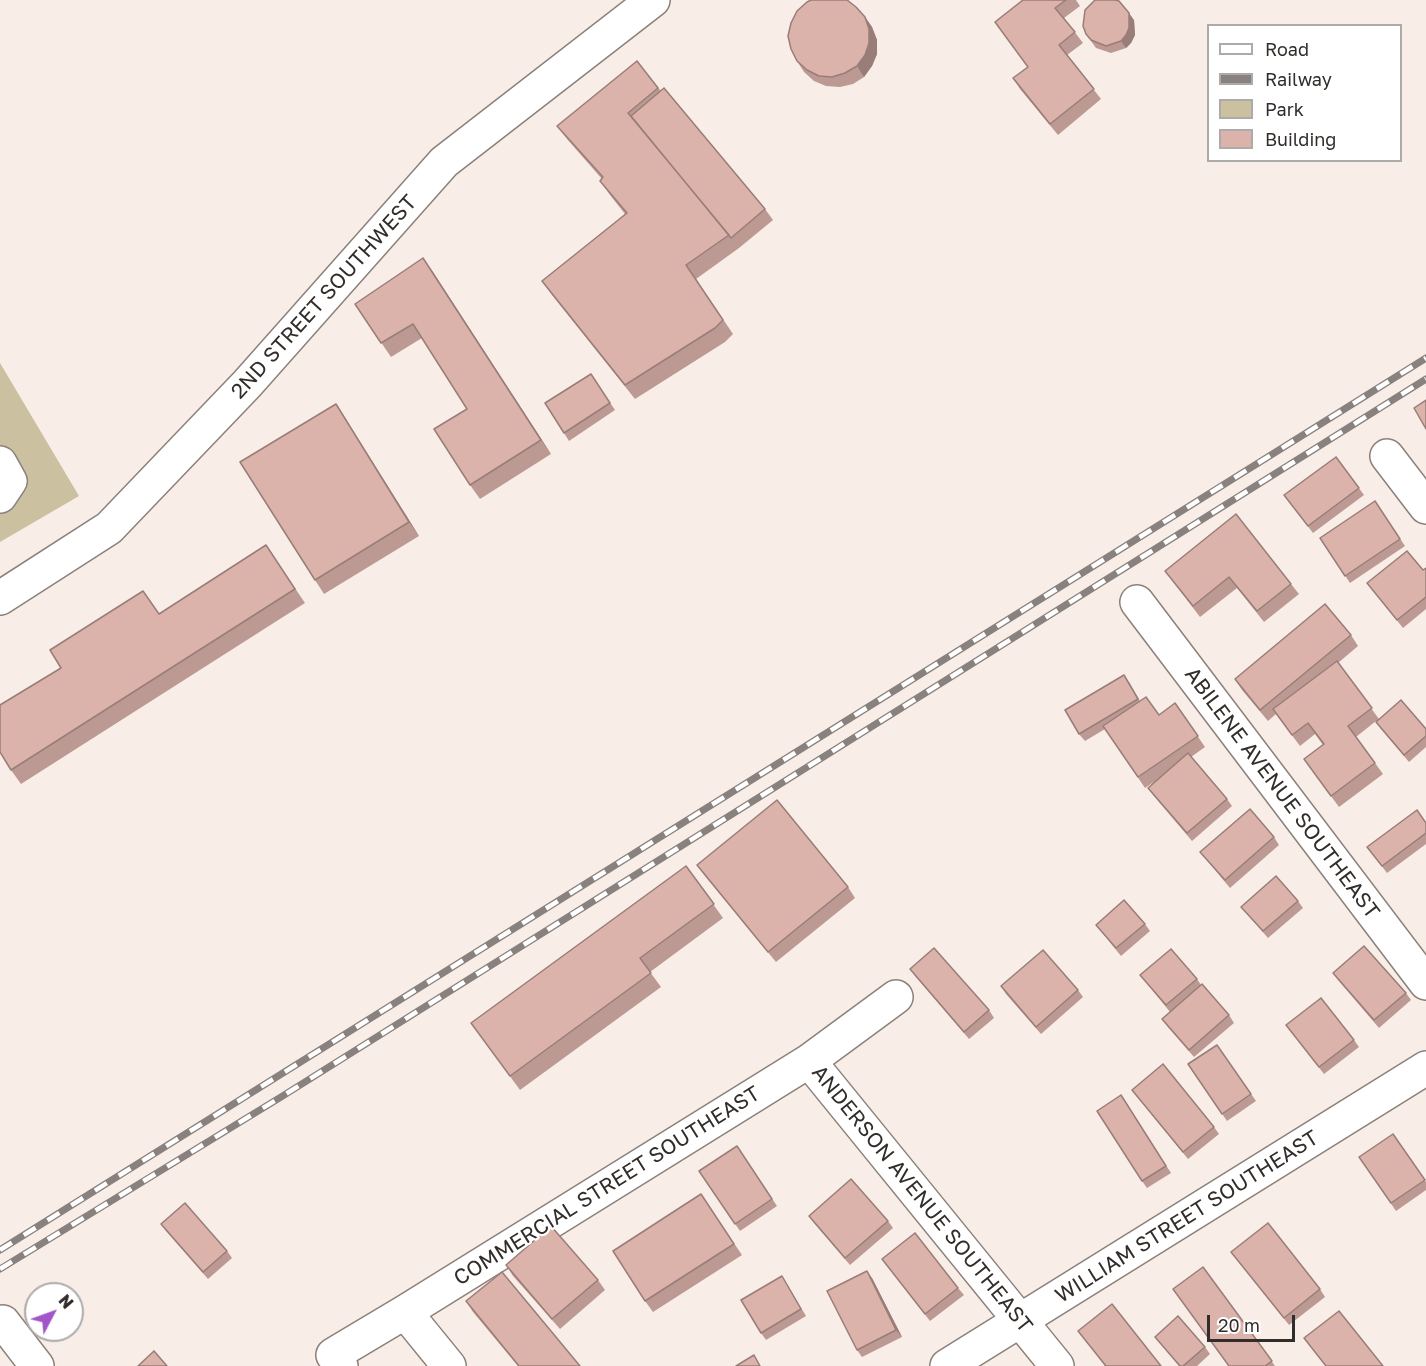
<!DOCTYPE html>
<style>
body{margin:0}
#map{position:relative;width:1426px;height:1366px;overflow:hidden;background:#f9ede7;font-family:"Golos Text",sans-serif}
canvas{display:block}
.legend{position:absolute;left:1207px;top:24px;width:195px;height:138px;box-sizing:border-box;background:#fff;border:2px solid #adabaa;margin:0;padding:8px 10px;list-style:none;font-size:18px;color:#312d2a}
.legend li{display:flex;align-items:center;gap:12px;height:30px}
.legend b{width:30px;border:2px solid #adabaa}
.north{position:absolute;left:24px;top:1282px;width:60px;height:60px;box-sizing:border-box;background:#fff;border:2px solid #adabaa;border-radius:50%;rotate:49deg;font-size:16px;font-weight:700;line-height:24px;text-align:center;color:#312d2a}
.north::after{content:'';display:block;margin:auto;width:21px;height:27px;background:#a156c9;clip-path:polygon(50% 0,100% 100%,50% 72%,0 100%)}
.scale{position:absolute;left:1207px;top:1315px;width:88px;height:27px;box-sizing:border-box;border:3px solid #312d2a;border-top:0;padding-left:8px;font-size:18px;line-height:21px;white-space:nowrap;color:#312d2a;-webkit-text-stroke:4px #fff;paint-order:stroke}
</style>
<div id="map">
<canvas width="1426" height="1366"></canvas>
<ul class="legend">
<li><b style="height:8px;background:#fff"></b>Road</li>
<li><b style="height:8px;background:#89817d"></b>Railway</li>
<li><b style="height:16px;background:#cbc0a0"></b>Park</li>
<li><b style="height:16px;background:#dbb3ab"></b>Building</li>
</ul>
<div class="north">N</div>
<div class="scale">20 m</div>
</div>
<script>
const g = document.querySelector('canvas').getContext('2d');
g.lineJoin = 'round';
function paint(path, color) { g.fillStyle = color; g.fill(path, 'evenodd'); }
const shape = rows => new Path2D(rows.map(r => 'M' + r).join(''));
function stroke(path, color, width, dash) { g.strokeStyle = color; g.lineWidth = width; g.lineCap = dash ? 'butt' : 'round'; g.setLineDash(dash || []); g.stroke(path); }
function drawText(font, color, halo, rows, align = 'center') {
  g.font = font + ' "Golos Text",sans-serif'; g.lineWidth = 4.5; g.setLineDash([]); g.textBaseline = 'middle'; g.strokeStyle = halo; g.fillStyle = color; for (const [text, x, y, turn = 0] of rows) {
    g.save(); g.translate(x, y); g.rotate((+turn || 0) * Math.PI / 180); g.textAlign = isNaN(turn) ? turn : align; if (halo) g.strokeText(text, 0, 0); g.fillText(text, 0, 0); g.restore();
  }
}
paint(shape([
 [0,363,79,496,0,542]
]), '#cbc0a0');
const minor = shape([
 [1387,456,1426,507],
 [0,463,10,481,0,496],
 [1137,602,1426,983],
 [809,1061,1057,1366],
 [405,1312,449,1366],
 [3,1322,37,1366],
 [341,1366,333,1355,405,1312,809,1061,896,997],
 [947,1366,1426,1068]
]);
const major = shape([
 [0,598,109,528,247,384,444,162,653,0]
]);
stroke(minor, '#8b807a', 36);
stroke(major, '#8b807a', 36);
stroke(minor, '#fff', 33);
stroke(major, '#fff', 33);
const rail = shape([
 [0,1250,1426,358],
 [0,1269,281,1097,1426,379]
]);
stroke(rail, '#89817d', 7);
stroke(rail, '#fff', 4.5, [14]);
paint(shape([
 [1023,0,1076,0,1080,6,1064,18,1083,43,1067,55,1101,99,1058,135,1020,89,1013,78,1027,67],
 [865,17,872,27,877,40,877,54,872,66,864,77,853,84,840,87,826,86,814,81,804,72,797,61],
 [1134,20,1135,35,1131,43,1126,48,1111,53,1096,48,1086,34],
 [637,61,661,91,765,209,773,220,739,248,696,279,733,334,725,342,635,399,552,295,542,281,625,214,610,195,600,181,602,179,567,139,557,126],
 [423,258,551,454,480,499,470,485,467,409,422,338,391,357,355,304],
 [591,374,615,410,569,441,564,433],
 [345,418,419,536,324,594,315,580],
 [1336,457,1364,495,1313,533,1284,495],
 [1375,501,1405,546,1350,583,1320,538],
 [266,545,305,603,21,784,11,770,61,668,159,614],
 [1426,568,1426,609,1403,628,1367,583,1423,570],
 [1165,571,1291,584,1299,594,1264,622,1237,588,1200,617],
 [1351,635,1358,646,1338,663,1379,719,1426,729,1426,747,1409,762,1381,729,1376,722,1376,721,1356,737,1383,774,1339,807,1304,759,1323,745,1315,734,1300,746,1276,714,1268,721,1242,690,1235,679],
 [1129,682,1140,701,1159,715,1175,703,1205,747,1191,757,1227,799,1232,806,1192,841,1153,795,1148,788,1155,781,1145,788,1105,729,1085,741,1079,734],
 [1426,823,1426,844,1387,873,1367,847],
 [1274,837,1279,845,1230,888,1200,852],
 [697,865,848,887,855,898,776,962,705,876],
 [686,866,723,918,650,972,661,987,520,1090,471,1023],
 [1298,901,1303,908,1268,938,1241,907],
 [1145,924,1150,931,1121,956,1096,925],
 [910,969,989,1010,994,1018,969,1039,915,976],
 [1333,973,1406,993,1411,1000,1379,1028,1338,980],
 [1140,975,1197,979,1201,985,1229,1015,1234,1023,1194,1057,1167,1026,1162,1019,1170,1012],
 [1001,986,1078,990,1083,997,1041,1034,1006,994],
 [1286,1025,1354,1040,1359,1047,1324,1074],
 [1217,1045,1256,1101,1227,1121,1188,1064],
 [1132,1090,1214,1127,1219,1134,1188,1159],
 [1121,1095,1171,1173,1147,1188,1142,1181],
 [1393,1134,1426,1182,1426,1190,1396,1211,1359,1157],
 [737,1146,777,1206,740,1231,699,1171],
 [701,1194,742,1255,653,1312,645,1301],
 [809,1216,888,1221,893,1228,850,1265,814,1223],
 [161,1224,227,1251,232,1258,208,1279,166,1231],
 [1231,1252,1320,1289,1325,1297,1289,1325],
 [882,1259,958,1288,964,1295,930,1321],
 [506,1265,598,1280,605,1290,560,1329,513,1276],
 [1203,1267,1275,1366,1228,1366],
 [872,1278,902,1337,862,1357,857,1350],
 [787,1284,806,1316,766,1340,761,1333],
 [466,1301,580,1366,518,1366,473,1312],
 [1078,1331,1161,1366,1105,1366],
 [1155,1337,1205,1347,1210,1354,1197,1366,1179,1366]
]), '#bc9a93');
paint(shape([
 [1129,13,1134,20,1135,35,1131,43,1126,48,1121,41],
 [865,17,872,27,877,40,877,54,872,66,864,77,857,66],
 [423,258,433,272,551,454,541,440],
 [336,404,345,418,419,536,409,522],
 [867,1271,872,1278,902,1337,896,1330]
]), '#997d78');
const building = shape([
 [811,0,847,0,856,7,865,17,869,29,869,43,865,55,857,66,845,73,832,77,819,76,807,70,797,61,791,49,788,36,791,23,797,11,807,2,811,0],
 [1023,0,1066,0,1055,8,1075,32,1059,45,1094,89,1050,124,1013,78,1028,67,995,22,1023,0],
 [1095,0,1115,0,1119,1,1129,13,1129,28,1126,35,1121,41,1106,46,1091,40,1086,34,1083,26,1085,10,1095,0],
 [637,61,658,88,628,113,729,235,686,265,723,320,715,328,625,385,542,281,627,213,600,181,603,177,557,126,637,61],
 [664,88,765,209,731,238,631,116,664,88],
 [423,258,541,440,470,485,434,429,467,409,413,324,381,343,355,304,423,258],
 [591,374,610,403,564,433,545,403,591,374],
 [1426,400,1426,429,1414,408,1426,400],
 [336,404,409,522,315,580,240,462,336,404],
 [1336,457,1359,488,1308,526,1284,495,1336,457],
 [1375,501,1400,539,1345,576,1320,538,1375,501],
 [1236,514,1291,584,1257,611,1229,577,1193,606,1165,571,1236,514],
 [266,545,295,589,11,770,0,752,0,705,61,668,50,650,143,591,159,614,266,545],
 [1407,551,1423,570,1426,568,1426,597,1397,620,1367,583,1407,551],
 [1325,604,1351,635,1260,710,1235,679,1325,604],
 [1337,661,1372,708,1348,726,1375,763,1331,796,1304,759,1324,744,1308,723,1292,735,1273,709,1337,661],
 [1124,675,1138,699,1079,734,1065,710,1124,675],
 [1146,697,1159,715,1175,703,1198,736,1138,777,1103,726,1146,697],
 [1401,700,1426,729,1426,736,1404,755,1376,722,1401,700],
 [1188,753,1227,799,1187,833,1148,788,1188,753],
 [777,800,848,887,768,952,697,865,777,800],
 [1250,809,1274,837,1225,880,1200,852,1250,809],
 [1417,810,1426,823,1426,833,1382,866,1367,847,1417,810],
 [686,866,714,904,640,958,651,973,510,1076,471,1023,686,866],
 [1276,876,1298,901,1263,931,1241,907,1276,876],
 [1124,900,1145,924,1116,948,1096,925,1124,900],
 [1364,946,1406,993,1374,1020,1333,973,1364,946],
 [934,948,989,1010,964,1032,910,969,934,948],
 [1171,949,1197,979,1166,1005,1140,975,1171,949],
 [1043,950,1078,990,1036,1027,1001,986,1043,950],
 [1202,984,1229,1015,1189,1050,1162,1019,1202,984],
 [1321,998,1354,1040,1319,1067,1286,1025,1321,998],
 [1217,1045,1251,1094,1222,1114,1188,1064,1217,1045],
 [1163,1064,1214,1127,1183,1152,1132,1090,1163,1064],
 [1121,1095,1166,1166,1142,1181,1097,1111,1121,1095],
 [1393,1134,1425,1180,1391,1203,1359,1157,1393,1134],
 [737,1146,772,1199,735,1224,699,1171,737,1146],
 [851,1179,888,1221,845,1258,809,1216,851,1179],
 [701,1194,734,1244,645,1301,613,1251,701,1194],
 [185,1203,227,1251,203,1272,161,1224,185,1203],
 [1268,1223,1320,1289,1284,1318,1231,1252,1268,1223],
 [551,1226,598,1280,552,1319,506,1265,551,1226],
 [915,1233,958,1288,925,1314,882,1259,915,1233],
 [1203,1267,1272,1361,1265,1366,1229,1366,1173,1289,1203,1267],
 [867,1271,896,1330,857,1350,827,1291,867,1271],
 [502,1272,580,1366,519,1366,466,1301,502,1272],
 [782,1276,801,1309,761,1333,741,1300,782,1276],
 [1112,1304,1161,1366,1106,1366,1078,1331,1112,1304],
 [1339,1311,1383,1366,1326,1366,1304,1338,1339,1311],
 [1178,1316,1205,1347,1183,1366,1180,1366,1155,1337,1178,1316],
 [154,1351,167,1366,138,1366,154,1351],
 [754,1355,760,1366,736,1366,754,1355]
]);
paint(building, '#dbb3ab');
stroke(building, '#997d78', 1.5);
drawText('21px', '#312d2a', '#fff', [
 ["2ND STREET SOUTHWEST",324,297,-48],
 ["ABILENE AVENUE SOUTHEAST",1282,793,53],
 ["COMMERCIAL STREET SOUTHEAST",607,1186,-32],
 ["ANDERSON AVENUE SOUTHEAST",922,1199,51],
 ["WILLIAM STREET SOUTHEAST",1187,1217,-32]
]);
</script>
